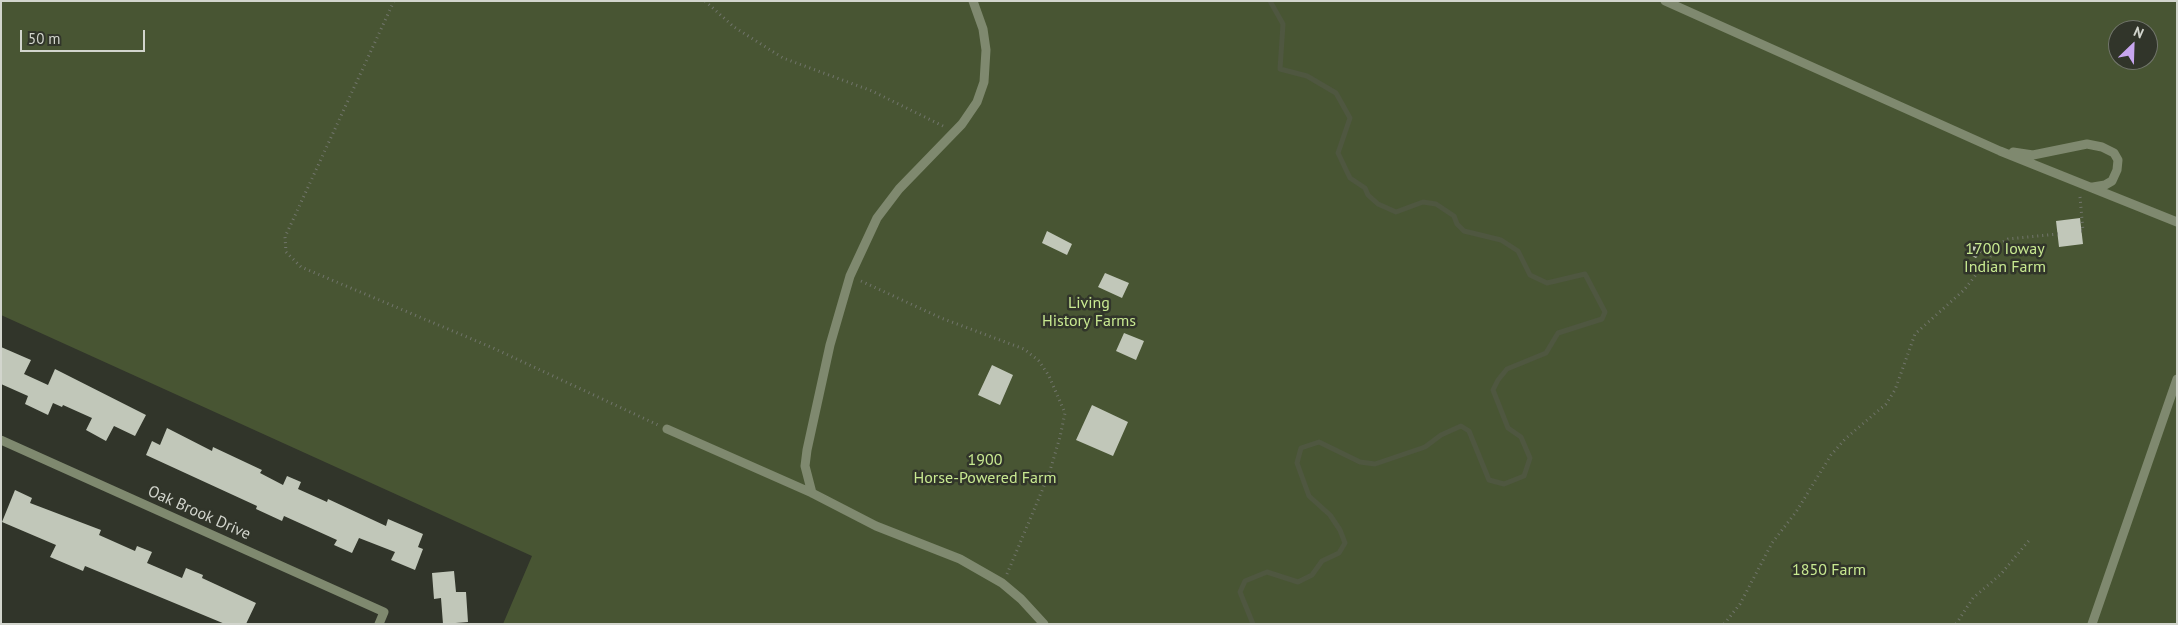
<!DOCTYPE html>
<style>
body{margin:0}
#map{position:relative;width:2178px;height:625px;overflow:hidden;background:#31352a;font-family:"PT Sans",sans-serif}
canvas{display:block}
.frame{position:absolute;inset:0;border:2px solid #d2d5cd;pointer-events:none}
.north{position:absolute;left:2108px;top:20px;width:50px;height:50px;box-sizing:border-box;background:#31352a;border:1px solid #71756b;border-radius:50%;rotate:24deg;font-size:14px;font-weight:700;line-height:20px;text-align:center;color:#d2d5cd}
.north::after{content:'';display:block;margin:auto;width:18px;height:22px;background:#c8a6ef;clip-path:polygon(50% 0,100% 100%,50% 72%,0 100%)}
.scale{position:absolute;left:20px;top:30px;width:125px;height:22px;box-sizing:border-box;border:2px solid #d2d5cd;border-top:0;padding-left:6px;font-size:15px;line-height:18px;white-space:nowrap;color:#d2d5cd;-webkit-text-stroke:4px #31352a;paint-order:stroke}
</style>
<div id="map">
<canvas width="2178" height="625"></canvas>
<div class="frame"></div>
<div class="north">N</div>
<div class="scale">50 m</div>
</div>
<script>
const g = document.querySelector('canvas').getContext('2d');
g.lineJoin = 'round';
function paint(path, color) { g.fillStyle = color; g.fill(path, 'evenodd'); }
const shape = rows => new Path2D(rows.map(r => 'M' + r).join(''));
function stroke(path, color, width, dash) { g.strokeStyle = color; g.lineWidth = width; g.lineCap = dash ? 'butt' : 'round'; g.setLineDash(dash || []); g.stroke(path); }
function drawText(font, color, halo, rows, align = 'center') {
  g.font = font + ' "PT Sans",sans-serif'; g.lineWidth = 5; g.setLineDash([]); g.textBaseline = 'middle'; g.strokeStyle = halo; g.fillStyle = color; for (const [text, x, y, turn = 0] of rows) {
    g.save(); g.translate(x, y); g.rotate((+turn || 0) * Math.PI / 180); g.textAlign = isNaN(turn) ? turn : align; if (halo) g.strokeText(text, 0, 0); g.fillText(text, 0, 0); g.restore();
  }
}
paint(shape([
 [1,1,2177,1,2177,624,503,624,532,556,1,315],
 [2118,30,2148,30,2148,60,2118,60]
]), '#485533');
stroke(shape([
 [1253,624,1240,592,1245,581,1267,572,1298,582,1312,575,1322,561,1339,553,1345,543,1340,530,1330,515,1309,496,1297,463,1301,448,1319,442,1360,462,1375,464,1425,447,1441,435,1461,426,1469,431,1489,480,1504,484,1524,476,1530,458,1521,437,1508,428,1493,390,1498,380,1507,369,1546,353,1558,333,1602,319,1605,312,1585,274,1547,283,1530,275,1518,251,1501,240,1464,231,1457,224,1454,216,1436,204,1423,202,1396,212,1378,204,1368,195,1365,188,1350,178,1338,153,1350,118,1336,93,1307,76,1280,69,1283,24,1270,1]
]), '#4f5740', 5);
paint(shape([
 [2080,218,2083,244,2059,247,2056,221],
 [1047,231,1072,244,1067,255,1042,243],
 [1981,240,1982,251,1976,258,1970,255,1969,249],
 [1105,273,1129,283,1122,298,1098,287],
 [1124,333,1144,341,1136,360,1116,351],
 [1,347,31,360,24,374,48,385,55,369,146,415,135,436,114,426,106,441,86,430,92,418,63,405,62,407,53,403,48,415,25,404,28,396,1,384],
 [992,365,1013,375,1000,405,978,395],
 [1092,405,1128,422,1113,456,1076,440],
 [167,428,212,451,213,447,262,470,260,473,283,485,287,476,301,482,298,489,327,502,328,499,386,526,388,519,423,534,418,547,423,549,415,570,391,560,395,552,359,538,352,553,334,545,337,540,284,516,282,521,256,509,257,506,146,455,152,441,160,445],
 [15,490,32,498,30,503,101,530,99,535,135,551,137,546,152,552,147,563,182,578,186,568,203,575,202,578,256,603,246,624,225,624,85,566,83,571,50,557,56,545,2,522],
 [454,571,456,592,466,592,468,622,443,624,441,598,434,599,432,573]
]), '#c1c7b9');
stroke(shape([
 [394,1,285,237,286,252,301,267,493,348,658,425],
 [705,1,734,27,783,58,872,91,943,126],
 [2080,197,2083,231,2081,231],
 [861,281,941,318,1024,349,1039,361,1049,376,1065,413,1060,437,1049,474,1007,574],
 [1724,624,1740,604,1772,543,1796,512,1831,455,1845,439,1886,404,1895,390,1915,334,1964,290,2001,243,2008,239,2058,234],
 [1956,624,1973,598,2001,574,2031,538]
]), '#71756b', 3, [1, 4]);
stroke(shape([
 [1665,1,2000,151,2177,222],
 [2013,152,2033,155,2087,144,2102,147,2114,153,2118,160,2117,170,2112,181,2105,185,2093,187],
 [667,429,812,493,876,526,960,559,1002,583,1021,599,1044,624],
 [1,440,384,612,379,624],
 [812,493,805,466,807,450,830,345,850,276,877,218,899,189,962,124,977,102,984,82,986,50,983,29,973,1],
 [2092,624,2177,379]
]), '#7f896f', 9);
drawText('16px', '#c8e991', '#31352a', [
 ["1700 Ioway",2005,249],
 ["Indian Farm",2005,267],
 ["Living",1089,303],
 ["History Farms",1089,321],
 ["1900",985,460],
 ["Horse-Powered Farm",985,478],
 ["1850 Farm",1829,570]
]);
drawText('16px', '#d2d5cd', '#31352a', [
 ["Oak Brook Drive",199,513,24]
]);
</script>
